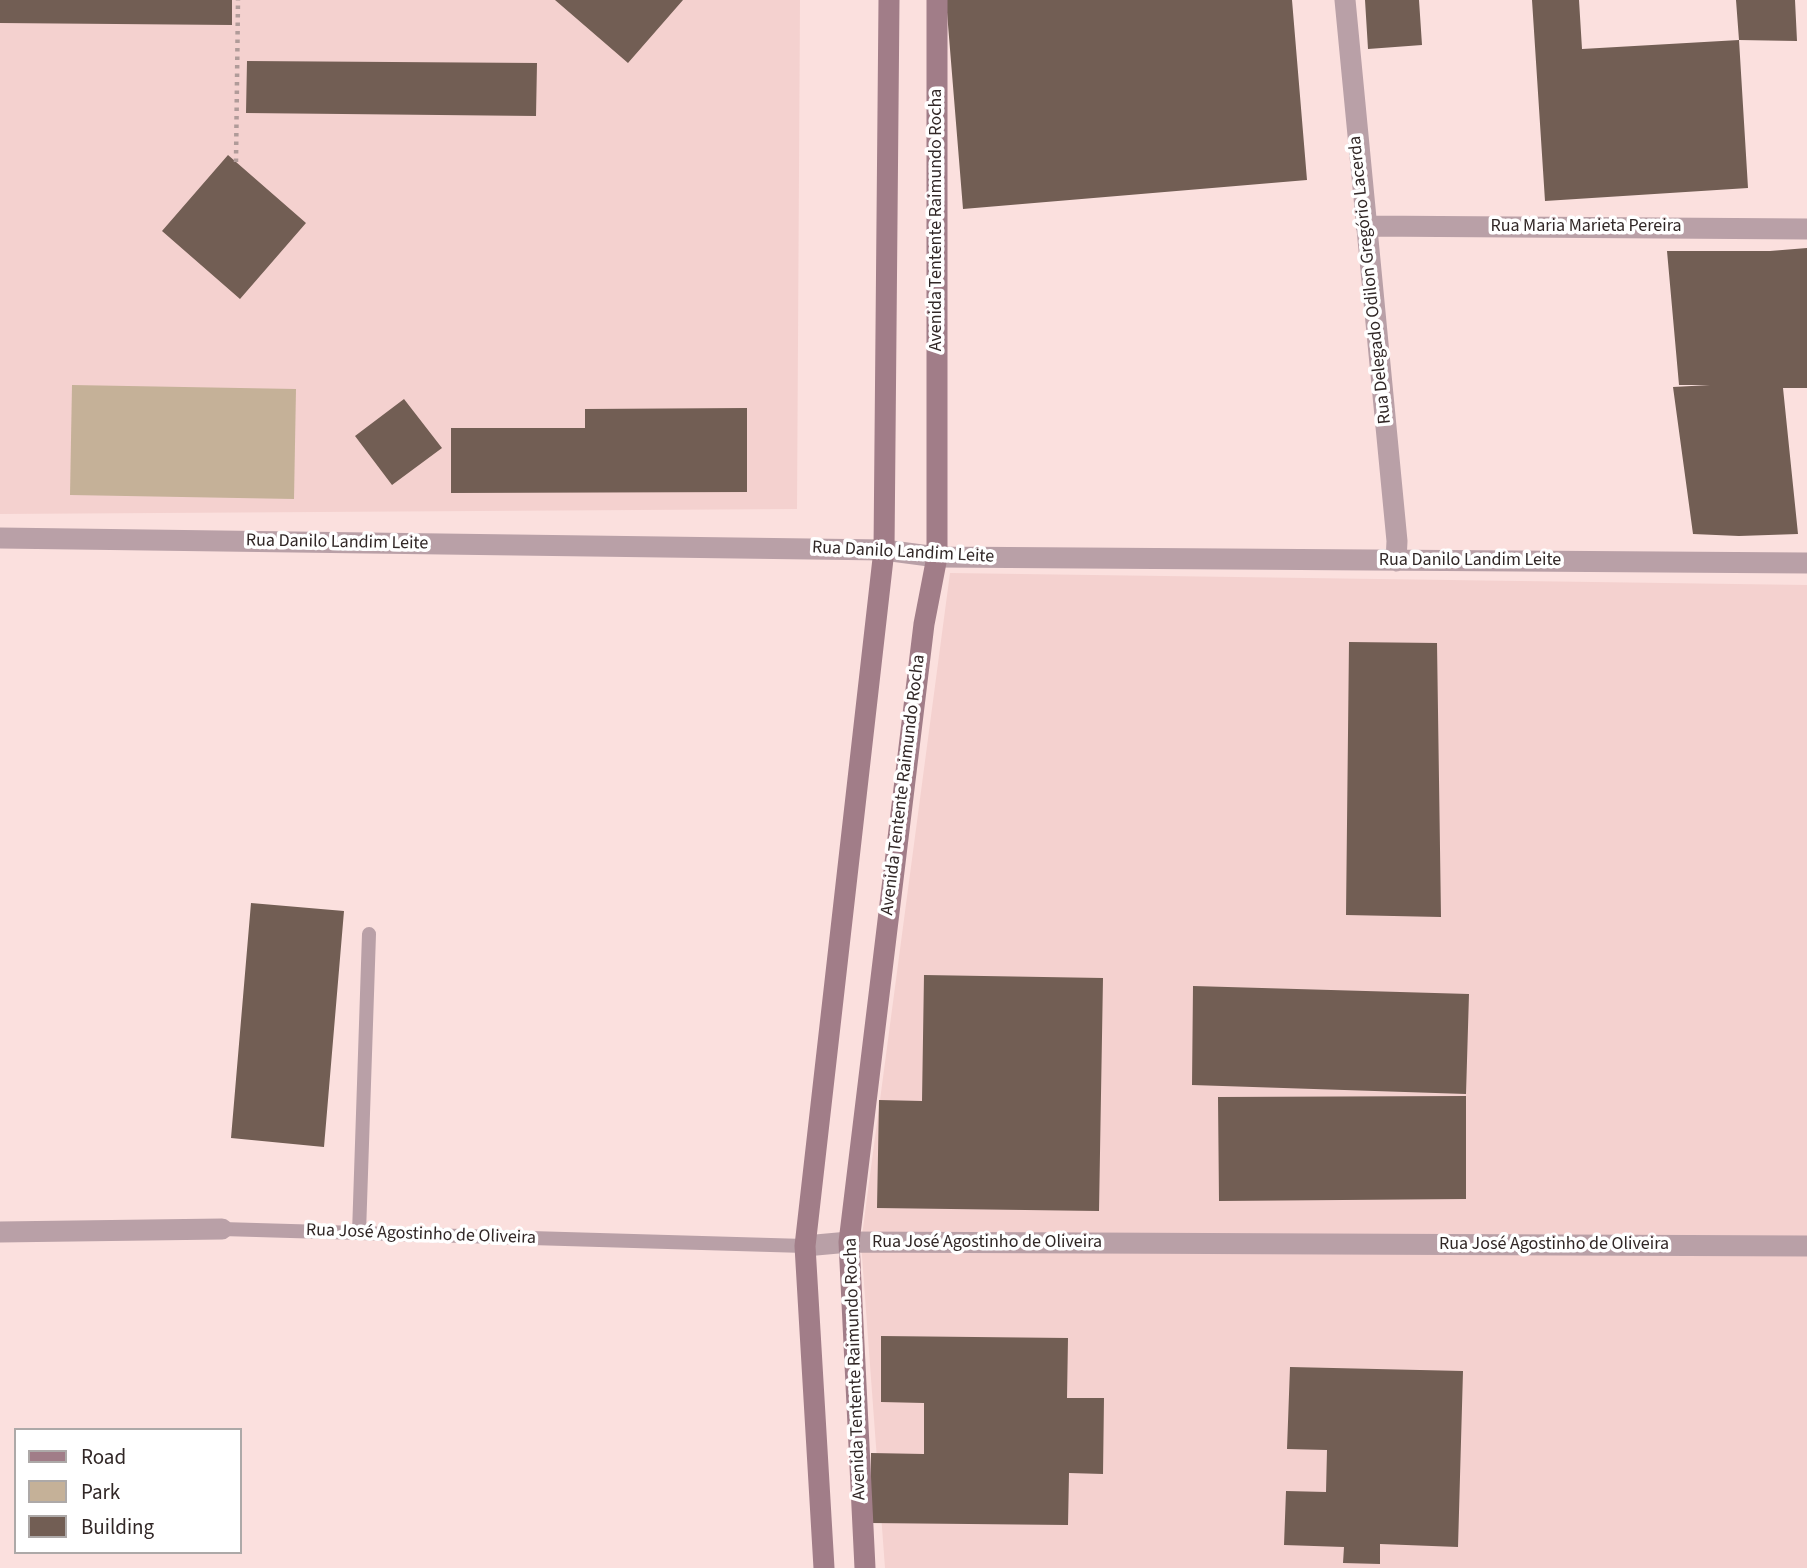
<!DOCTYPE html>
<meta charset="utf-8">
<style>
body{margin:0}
#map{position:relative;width:1807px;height:1568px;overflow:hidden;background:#fbe0de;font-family:"Source Sans 3",sans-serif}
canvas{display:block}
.legend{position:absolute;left:14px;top:1428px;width:228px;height:126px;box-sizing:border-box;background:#fff;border:2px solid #ada9a8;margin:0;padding:9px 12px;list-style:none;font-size:21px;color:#312726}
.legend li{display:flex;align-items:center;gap:14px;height:35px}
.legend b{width:35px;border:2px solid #ada9a8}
</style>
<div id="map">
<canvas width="1807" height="1568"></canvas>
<ul class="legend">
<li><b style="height:9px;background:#a17d88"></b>Road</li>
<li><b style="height:19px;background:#c5b198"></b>Park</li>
<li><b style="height:19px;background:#725e54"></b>Building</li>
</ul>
</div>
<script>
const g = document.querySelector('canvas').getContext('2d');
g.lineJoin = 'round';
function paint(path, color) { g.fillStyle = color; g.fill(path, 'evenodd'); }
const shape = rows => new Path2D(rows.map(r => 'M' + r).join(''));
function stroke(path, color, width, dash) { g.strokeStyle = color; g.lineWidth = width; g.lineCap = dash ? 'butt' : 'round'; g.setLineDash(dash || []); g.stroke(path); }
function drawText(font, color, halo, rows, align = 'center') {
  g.font = font + ' "Source Sans 3",sans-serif'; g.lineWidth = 7; g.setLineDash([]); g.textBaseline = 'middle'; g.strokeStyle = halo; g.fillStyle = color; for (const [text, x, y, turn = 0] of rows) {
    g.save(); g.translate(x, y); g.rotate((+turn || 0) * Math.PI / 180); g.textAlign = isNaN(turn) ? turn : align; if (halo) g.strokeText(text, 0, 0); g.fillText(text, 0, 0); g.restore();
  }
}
paint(shape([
 [0,0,800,0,797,509,0,514],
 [950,573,1807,585,1807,1568,885,1568,861,1243]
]), '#f4d1cf');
paint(shape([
 [72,385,296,389,294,499,70,495]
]), '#c5b198');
paint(shape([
 [0,0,232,0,232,25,0,23],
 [555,0,683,0,628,63],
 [946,0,1292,0,1307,180,963,209],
 [1365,0,1419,0,1422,45,1368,49],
 [1532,0,1579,0,1582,49,1739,40,1748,188,1545,201],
 [1736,0,1795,0,1797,41,1739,40],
 [247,61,537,63,536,116,246,113],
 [228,155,306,223,240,299,162,231],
 [1807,248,1807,388,1783,388,1798,534,1739,536,1693,534,1673,387,1710,385,1679,385,1667,251,1770,251],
 [404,399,442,448,392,485,355,436],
 [747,408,747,492,451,493,451,428,585,428,585,409],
 [1349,642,1437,643,1441,917,1346,915],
 [251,903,344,911,324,1147,231,1138],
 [924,975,1103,978,1099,1211,877,1208,879,1100,922,1101],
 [1193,986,1469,994,1466,1094,1192,1085],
 [1466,1096,1466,1199,1219,1201,1218,1097],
 [881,1336,1068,1338,1067,1398,1104,1398,1103,1474,1069,1473,1068,1525,870,1523,871,1453,924,1454,924,1403,881,1402],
 [1290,1367,1463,1371,1458,1547,1380,1544,1380,1564,1343,1563,1344,1547,1284,1545,1286,1491,1326,1492,1327,1450,1287,1449]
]), '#725e54');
stroke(shape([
 [236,162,238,0]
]), '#b09b99', 4.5, [3.5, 5]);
stroke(shape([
 [222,1229,805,1246],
 [359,1233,369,934]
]), '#b9a0a7', 14);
stroke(shape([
 [1345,0,1397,541,1396,561],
 [1366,226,1807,229],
 [0,538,884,550,937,557,1807,563],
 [0,1232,222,1229],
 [805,1246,849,1242,1807,1246]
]), '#b9a0a7', 21);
stroke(shape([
 [824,1568,805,1246,884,550,889,0],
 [865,1568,849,1242,924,624,937,557,937,0]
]), '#a17d88', 21);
drawText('18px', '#312726', '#fff', [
 ["Avenida Tentente Raimundo Rocha",937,220,-90],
 ["Rua Maria Marieta Pereira",1586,227],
 ["Rua Delegado Odilon Gregório Lacerda",1371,280,-96],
 ["Rua Danilo Landim Leite",337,543,1],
 ["Rua Danilo Landim Leite",903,553,3],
 ["Rua Danilo Landim Leite",1470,561],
 ["Avenida Tentente Raimundo Rocha",904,785,-83],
 ["Rua José Agostinho de Oliveira",421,1235,2],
 ["Rua José Agostinho de Oliveira",987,1243],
 ["Rua José Agostinho de Oliveira",1554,1245],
 ["Avenida Tentente Raimundo Rocha",856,1369,-92]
]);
</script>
